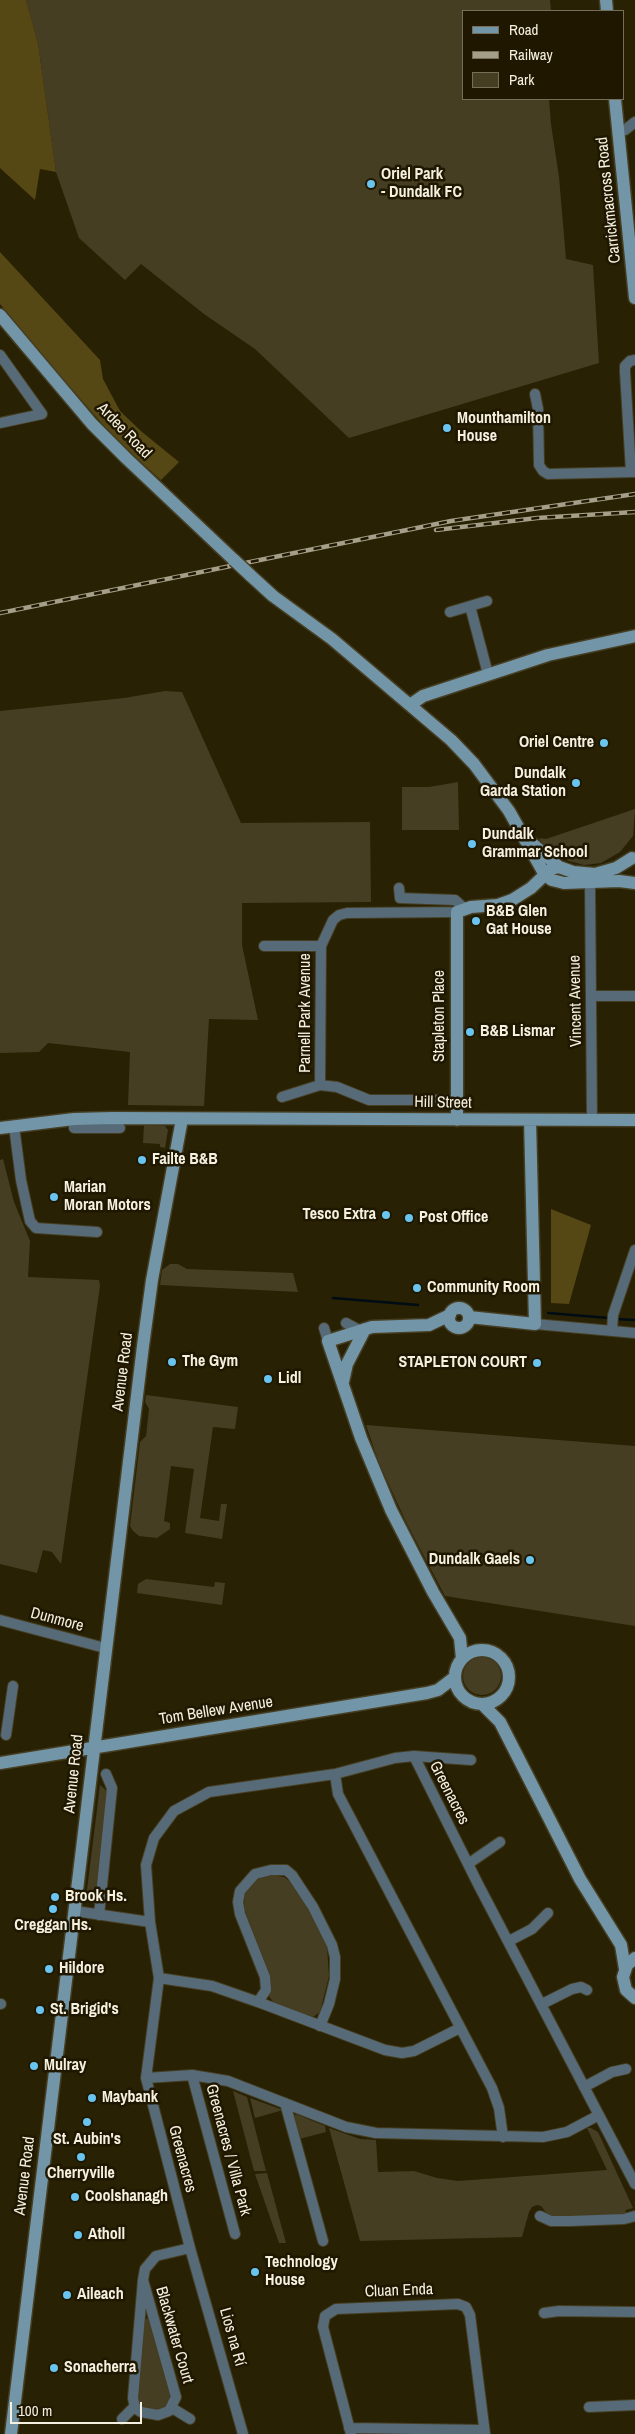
<!DOCTYPE html>
<meta charset="utf-8">
<style>
body{margin:0}
#map{position:relative;width:635px;height:2434px;overflow:hidden;background:#292103;font-family:"Archivo Narrow",sans-serif}
canvas{display:block}
.legend{position:absolute;left:462px;top:10px;width:162px;height:90px;box-sizing:border-box;background:#1f1700;border:1px solid #756e59;margin:0;padding:6px 9px;list-style:none;font-size:15px;color:#f5f0df}
.legend li{display:flex;align-items:center;gap:10px;height:25px}
.legend b{width:25px;border:1px solid #756e59}
.scale{position:absolute;left:10px;top:2402px;width:132px;height:22px;box-sizing:border-box;border:2px solid #f5f0df;border-top:0;padding-left:6px;font-size:15px;line-height:18px;white-space:nowrap;color:#f5f0df;-webkit-text-stroke:4px #1f1700;paint-order:stroke}
</style>
<div id="map">
<canvas width="635" height="2434"></canvas>
<ul class="legend">
<li><b style="height:6px;background:#7295a8"></b>Road</li>
<li><b style="height:6px;background:#a59f89"></b>Railway</li>
<li><b style="height:14px;background:#463e22"></b>Park</li>
</ul>
<div class="scale">100 m</div>
</div>
<script>
const g = document.querySelector('canvas').getContext('2d');
g.lineJoin = 'round';
function paint(path, color) { g.fillStyle = color; g.fill(path, 'evenodd'); }
const shape = rows => new Path2D(rows.map(r => 'M' + r).join(''));
function stroke(path, color, width, dash) { g.strokeStyle = color; g.lineWidth = width; g.lineCap = dash ? 'butt' : 'round'; g.setLineDash(dash || []); g.stroke(path); }
function drawText(font, color, halo, rows, align = 'center') {
  g.font = font + ' "Archivo Narrow",sans-serif'; g.lineWidth = 5; g.setLineDash([]); g.textBaseline = 'middle'; g.strokeStyle = halo; g.fillStyle = color; for (const [text, x, y, turn = 0] of rows) {
    g.save(); g.translate(x, y); g.rotate((+turn || 0) * Math.PI / 180); g.textAlign = isNaN(turn) ? turn : align; if (halo) g.strokeText(text, 0, 0); g.fillText(text, 0, 0); g.restore();
  }
}
paint(shape([
 [26,0,550,0,551,11,464,11,464,99,549,99,551,124,559,177,566,259,593,265,599,363,349,438,255,349,204,314,141,264,125,280,79,238,56,172,38,43],
 [165,691,182,692,241,823,370,822,371,902,242,903,242,945,258,1020,209,1019,204,1106,128,1105,130,1052,48,1043,39,1052,0,1053,0,711,124,698],
 [458,782,459,830,402,830,402,787,429,787],
 [635,809,633,836,620,852,601,863,584,865,569,861,545,848,539,838,546,839],
 [144,1124,165,1126,168,1130,165,1148,160,1147,160,1144,143,1143],
 [3,1159,14,1202,30,1241,28,1277,99,1280,100,1286,61,1564,52,1552,43,1550,37,1573,0,1564,0,1160],
 [170,1264,178,1264,187,1269,293,1273,298,1292,160,1285,162,1270],
 [146,1395,238,1407,235,1429,213,1427,200,1518,219,1521,221,1504,227,1504,222,1539,185,1533,194,1469,171,1466,164,1521,170,1523,170,1529,157,1538,139,1536,133,1531,130,1526,140,1442,146,1436,149,1409,145,1402],
 [366,1425,635,1446,635,1626,445,1596,407,1524,379,1463],
 [146,1579,214,1587,215,1582,225,1583,222,1605,137,1593,138,1584],
 '463 1676a19 19 0 1 1 38 0a19 19 0 1 1-38 0Z',
 [100,1785,109,1793,96,1904,91,1903,86,1898],
 [270,1875,284,1877,293,1884,317,1925,327,1948,329,1976,320,2012,313,2017,274,2003,268,1995,265,1965,245,1910,244,1901,245,1894,255,1880],
 [233,2091,247,2097,266,2171,254,2171],
 [250,2098,283,2110,255,2118],
 [296,2114,325,2126,326,2132,299,2139,293,2117],
 [329,2128,360,2139,376,2140,378,2172,414,2171,437,2178,458,2181,607,2170,587,2128,591,2128,598,2132,633,2208,626,2210,625,2214,549,2216,541,2206,537,2205,532,2207,529,2212,522,2237,360,2241],
 [267,2173,286,2243,279,2243,255,2174],
 [148,2318,150,2320,172,2395,166,2408,159,2411,143,2408,138,2402,144,2320]
]), '#463e22');
paint(shape([
 [0,0,26,0,38,43,56,172,40,169,35,200,0,168],
 [0,252,100,360,103,379,120,411,142,432,179,462,161,480,119,443,48,362,0,304],
 [551,1209,591,1225,569,1304,551,1303]
]), '#564815');
stroke(shape([
 [333,1298,418,1305],
 [548,1313,609,1318],
 [615,1319,635,1320]
]), '#000c14', 2.5);
const street = shape([
 [618,131,625,130,635,122],
 [0,355,42,414,0,423],
 [535,394,538,409,539,465,543,471,548,474,635,472],
 [631,472,625,372,625,366,630,361,635,360],
 [470,606,488,674],
 [450,612,487,601],
 [590,883,592,1120],
 [399,888,400,898,455,900,465,909],
 [264,946,321,946],
 [591,996,635,996],
 [320,1085,321,946,333,920,339,915,347,913,457,912],
 [282,1097,320,1085,337,1087,369,1100,457,1100],
 [74,1119,74,1128,120,1128],
 [14,1126,21,1180,30,1221,36,1228,97,1232],
 [346,1323,359,1330],
 [535,1324,635,1333],
 [324,1328,328,1341],
 [612,1331,613,1315,635,1250],
 [0,1620,105,1648],
 [6,1735,13,1686],
 [414,1756,479,1886,635,2184],
 [335,1774,338,1794,492,2088,499,2108,503,2137],
 [468,1864,500,1842],
 [75,1911,150,1922,146,1865,154,1838,174,1811,209,1792,335,1774,395,1758,414,1756,471,1760],
 [99,1915,112,1788,106,1774],
 [150,1922,159,1978,146,2078,190,2248,243,2434],
 [509,1941,532,1929,548,1913],
 [159,1978,212,1986,258,2002,385,2050,402,2053,414,2051,460,2028],
 [258,2002,266,1990,265,1977,240,1914,238,1902,240,1891,255,1874,271,1870,286,1870,292,1875,313,1907,332,1945,335,1957,335,1979,329,2004,320,2026],
 [0,2004,1,2004],
 [542,2004,572,1989,581,1987,587,1990],
 [192,2075,235,2234],
 [146,2078,192,2075,228,2081,346,2127,376,2133,543,2137,567,2132,599,2115],
 [584,2087,612,2072,626,2069],
 [285,2103,323,2241],
 [540,2216,551,2221,570,2221,624,2219,635,2216],
 [143,2280,176,2397,169,2411,158,2415,141,2412,135,2408,133,2398,143,2280,145,2269,156,2256,190,2248],
 [544,2313,559,2311,635,2312],
 [589,2407,635,2405],
 [172,2408,190,2419],
 [122,2419,135,2406],
 [349,2428,484,2430],
 [351,2434,323,2327,325,2316,336,2309,458,2304,466,2307,470,2315,485,2434]
]);
const secondary = shape([
 [606,0,607,11],
 [615,99,635,298],
 [0,315,92,424,126,458,234,560],
 [250,575,273,596,332,639,451,740,474,764,509,811,545,875,552,880,564,883,619,881,635,883],
 [410,705,423,696,548,655,635,636],
 [528,840,559,867,573,872,595,874,616,868,632,858],
 [457,1120,457,912,471,907,498,905,512,900,531,888,551,869,559,867],
 [0,1128,74,1119,113,1118,635,1120],
 '449 1318a10 10 0 1 1 20 0a10 10 0 1 1-20 0Z',
 [450,1315,429,1325,372,1327,328,1341,361,1438,391,1510,433,1592,460,1638,462,1659],
 [469,1317,535,1324,530,1120],
 [343,1382,347,1364,365,1329],
 '455 1677a27 27 0 1 1 54 0a27 27 0 1 1-54 0Z',
 [482,1704,500,1722,580,1879,621,1945,625,1969],
 [0,1763,427,1693,438,1690,455,1677],
 [635,1958,627,1965,623,1977,626,1990,635,1998],
 [11,2434,143,1346,152,1280,182,1119]
]);
stroke(street, '#463e22', 12);
stroke(secondary, '#463e22', 15);
stroke(street, '#566b77', 10);
stroke(secondary, '#7295a8', 12);
const rail = shape([
 [436,530,537,518,635,512],
 [0,613,451,521,635,494]
]);
stroke(rail, '#a59f89', 4.5);
stroke(rail, '#1f1700', 2.5, [8]);
const secondaryBridge = shape([
 [234,560,250,575]
]);
stroke(secondaryBridge, '#463e22', 15, []);
stroke(secondaryBridge, '#7295a8', 12);
for (const [x, y, r, color] of [
 [371,184,5,"#69c4f0"],
 [447,428,5,"#69c4f0"],
 [604,743,5,"#69c4f0"],
 [576,783,5,"#69c4f0"],
 [472,844,5,"#69c4f0"],
 [476,921,5,"#69c4f0"],
 [470,1032,5,"#69c4f0"],
 [142,1160,5,"#69c4f0"],
 [54,1197,5,"#69c4f0"],
 [386,1215,5,"#69c4f0"],
 [409,1218,5,"#69c4f0"],
 [417,1288,5,"#69c4f0"],
 [172,1362,5,"#69c4f0"],
 [537,1363,5,"#69c4f0"],
 [268,1379,5,"#69c4f0"],
 [530,1560,5,"#69c4f0"],
 [55,1897,5,"#69c4f0"],
 [53,1909,5,"#69c4f0"],
 [49,1969,5,"#69c4f0"],
 [40,2010,5,"#69c4f0"],
 [34,2066,5,"#69c4f0"],
 [92,2098,5,"#69c4f0"],
 [87,2122,5,"#69c4f0"],
 [81,2157,5,"#69c4f0"],
 [75,2197,5,"#69c4f0"],
 [78,2235,5,"#69c4f0"],
 [255,2272,5,"#69c4f0"],
 [67,2295,5,"#69c4f0"],
 [54,2368,5,"#69c4f0"]
]) { const dot = new Path2D(); dot.arc(x, y, r, 0, 2 * Math.PI); g.fillStyle = color; g.fill(dot); stroke(dot, '#1f1700', 2); }
drawText('bold 16px', '#f5f0df', '#1f1700', [
 ["Oriel Park",381,175],
 ["- Dundalk FC",381,193],
 ["Mounthamilton",457,419],
 ["House",457,437],
 ["Oriel Centre",594,743,"right"],
 ["Dundalk",566,774,"right"],
 ["Garda Station",566,792,"right"],
 ["Dundalk",482,835],
 ["Grammar School",482,853],
 ["B&B Glen",486,912],
 ["Gat House",486,930],
 ["B&B Lismar",480,1032],
 ["Failte B&B",152,1160],
 ["Marian",64,1188],
 ["Moran Motors",64,1206],
 ["Tesco Extra",376,1215,"right"],
 ["Post Office",419,1218],
 ["Community Room",427,1288],
 ["The Gym",182,1362],
 ["STAPLETON COURT",527,1363,"right"],
 ["Lidl",278,1379],
 ["Dundalk Gaels",520,1560,"right"],
 ["Brook Hs.",65,1897],
 ["Creggan Hs.",53,1926,"center"],
 ["Hildore",59,1969],
 ["St. Brigid's",50,2010],
 ["Mulray",44,2066],
 ["Maybank",102,2098],
 ["St. Aubin's",87,2140,"center"],
 ["Cherryville",81,2174,"center"],
 ["Coolshanagh",85,2197],
 ["Atholl",88,2235],
 ["Technology",265,2263],
 ["House",265,2281],
 ["Aileach",77,2295],
 ["Sonacherra",64,2368]
], 'left');
drawText('16px', '#f5f0df', '#1f1700', [
 ["Carrickmacross Road",609,200,-96],
 ["Ardee Road",124,431,46],
 ["Vincent Avenue",576,1001,-91],
 ["Parnell Park Avenue",306,1013,-90],
 ["Stapleton Place",440,1016,-90],
 ["Hill Street",443,1103,1],
 ["Avenue Road",123,1372,-83],
 ["Dunmore",57,1620,15],
 ["Tom Bellew Avenue",216,1711,-9],
 ["Avenue Road",74,1774,-84],
 ["Greenacres",449,1793,63],
 ["Greenacres / Villa Park",228,2150,75],
 ["Greenacres",182,2159,75],
 ["Avenue Road",25,2176,-83],
 ["Cluan Enda",399,2291,-2],
 ["Blackwater Court",174,2335,74],
 ["Lios na Rí",232,2337,74]
]);
</script>
